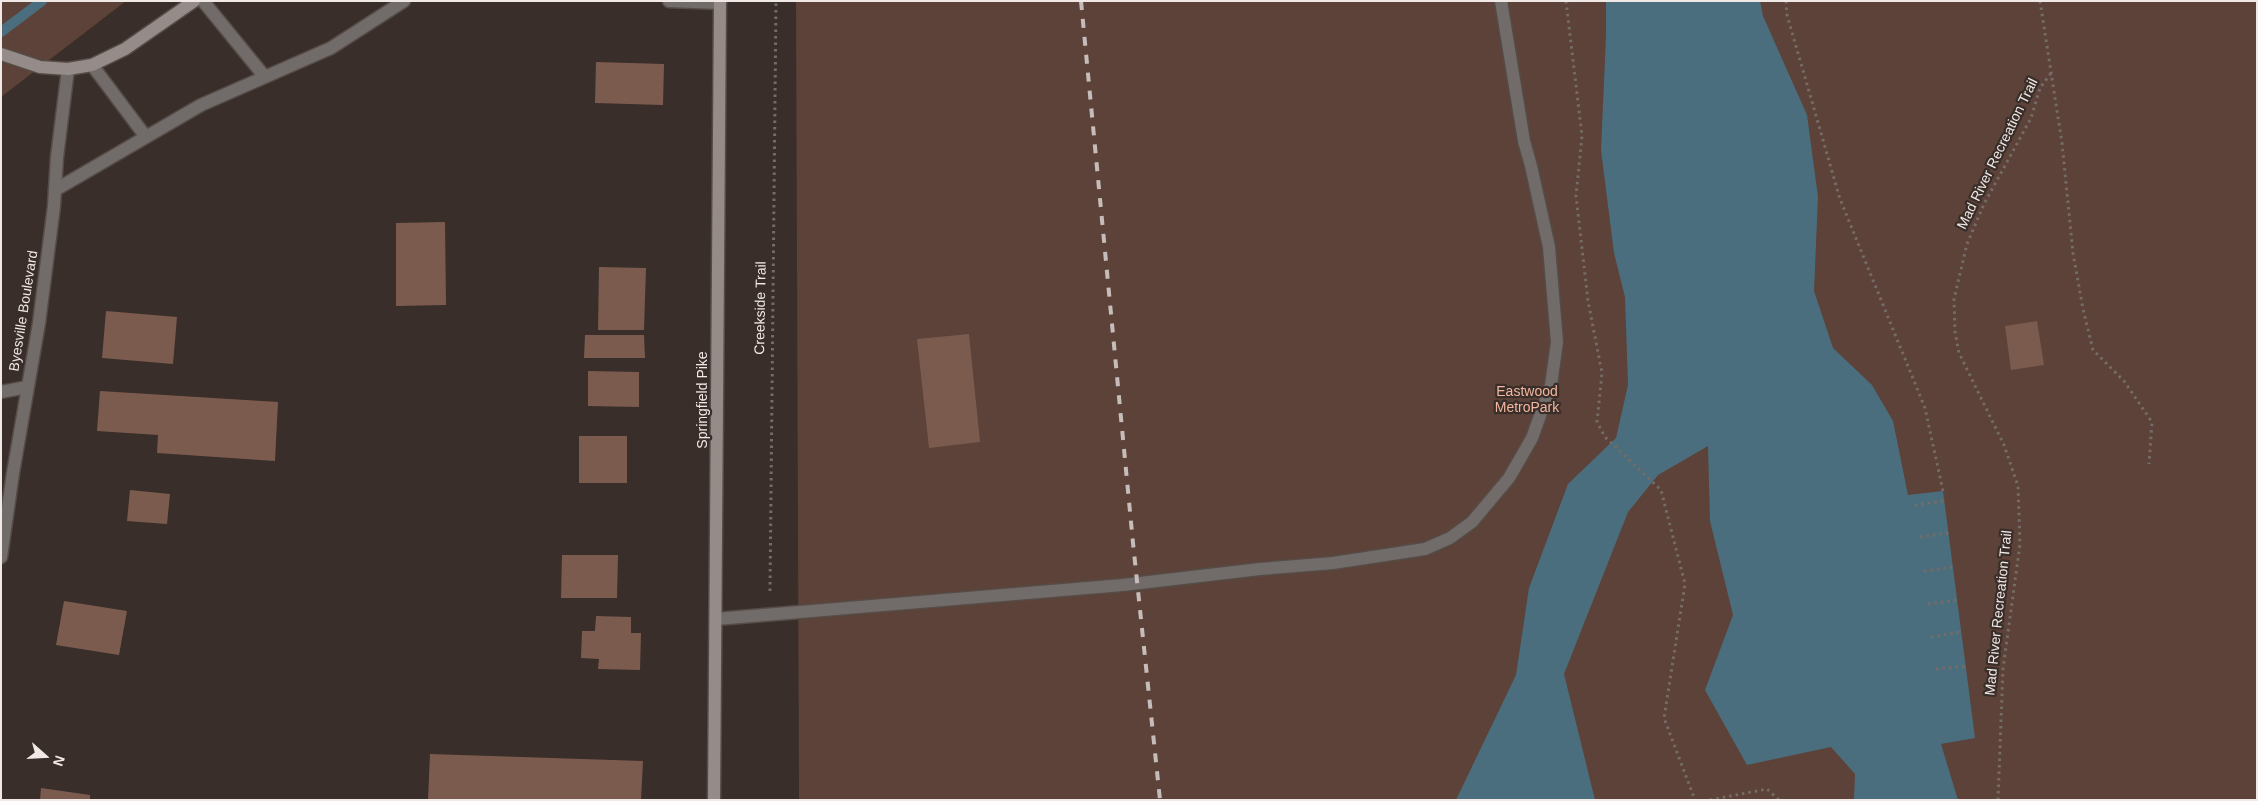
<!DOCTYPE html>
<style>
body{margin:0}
#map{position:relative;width:2258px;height:801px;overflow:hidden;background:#392e29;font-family:Helvetica,sans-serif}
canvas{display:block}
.frame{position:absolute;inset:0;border:2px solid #f1e9e6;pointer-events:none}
.north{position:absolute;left:20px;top:731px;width:50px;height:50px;-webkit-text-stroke:4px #392e29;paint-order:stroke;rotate:109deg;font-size:14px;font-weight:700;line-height:20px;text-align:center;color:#f1e9e6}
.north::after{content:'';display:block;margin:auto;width:18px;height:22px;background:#f1e9e6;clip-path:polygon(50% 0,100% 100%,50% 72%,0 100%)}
</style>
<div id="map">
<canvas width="2258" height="801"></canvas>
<div class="frame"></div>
<div class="north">N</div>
</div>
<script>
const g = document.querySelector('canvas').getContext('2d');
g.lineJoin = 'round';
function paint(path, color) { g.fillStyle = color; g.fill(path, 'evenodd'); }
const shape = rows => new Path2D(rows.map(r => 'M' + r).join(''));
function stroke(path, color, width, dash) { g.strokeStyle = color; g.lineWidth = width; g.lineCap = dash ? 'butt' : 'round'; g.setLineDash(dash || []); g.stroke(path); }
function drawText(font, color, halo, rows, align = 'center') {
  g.font = font + ' Helvetica,sans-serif'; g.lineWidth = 4.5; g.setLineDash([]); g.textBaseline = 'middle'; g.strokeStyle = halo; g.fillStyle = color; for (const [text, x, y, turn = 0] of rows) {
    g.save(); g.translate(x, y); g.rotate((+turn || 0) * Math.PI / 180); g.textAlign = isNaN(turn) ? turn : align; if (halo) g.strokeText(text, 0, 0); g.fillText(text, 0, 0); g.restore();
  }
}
paint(shape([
 [1,1,126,1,1,97],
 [796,1,2257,1,2257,800,799,800]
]), '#5c4238');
paint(shape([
 [1606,1,1760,1,1763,16,1807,115,1818,197,1814,291,1833,348,1872,385,1893,421,1908,495,1943,491,1975,738,1941,744,1958,800,1854,800,1855,774,1831,747,1747,765,1705,690,1733,615,1710,521,1708,446,1658,475,1628,512,1564,674,1595,800,1456,800,1516,675,1529,588,1568,484,1616,438,1628,385,1625,297,1614,253,1601,150,1606,36]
]), '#4b6e7e');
stroke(shape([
 [1,32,42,1]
]), '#4b6e7e', 10);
paint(shape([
 [596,62,664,64,663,105,595,103],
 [445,222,446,305,396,306,396,223],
 [599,267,646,268,644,330,598,330],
 [106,311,177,317,173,364,102,358],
 [2037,321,2044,365,2011,370,2005,326],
 [969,334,980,442,929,448,917,339],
 [585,335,644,335,645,358,584,358],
 [588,371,639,372,639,407,588,406],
 [100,391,278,402,275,461,157,453,158,435,97,431],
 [579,436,627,436,627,483,579,483],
 [130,490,170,494,167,524,127,521],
 [562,555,618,555,617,598,561,598],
 [64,601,127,611,119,655,56,645],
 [596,616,631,617,631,633,641,633,640,670,598,669,599,659,581,658,582,631,595,631],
 [430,754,643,761,641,800,428,800],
 [41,788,90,795,90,800,40,800]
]), '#7c5b4f');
const service = shape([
 [203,1,265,77],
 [669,1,720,3],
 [92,65,146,137],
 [55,190,201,105,331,48,404,1],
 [716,619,1123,585,1260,569,1333,563,1425,549,1450,538,1472,522,1509,478,1532,438,1551,385,1557,342,1549,247,1531,166,1524,141,1501,1]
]);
const minor = shape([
 [1,392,27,387],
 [1,557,13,473,39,323,54,206,57,157,68,69]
]);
const secondary = shape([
 [1,54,40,67,68,69,92,65,125,49,194,1],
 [714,800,720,1]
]);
stroke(service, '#564c47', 15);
stroke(minor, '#564c47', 15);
stroke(secondary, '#564c47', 15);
stroke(shape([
 [1566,1,1582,136,1576,196,1588,301,1602,373,1597,422,1605,437,1661,490,1685,584,1664,718,1695,800],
 [1786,1,1787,15,1840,199,1925,408,1943,491],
 [2040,1,2062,143,2073,253,2083,309,2093,350,2124,381,2152,422,2149,464],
 [1915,505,1944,501],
 [1920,537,1949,533],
 [1924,571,1953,567],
 [770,591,776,1],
 [1928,604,1958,600],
 [1931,637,1961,632],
 [1936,669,1966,666],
 [1710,800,1767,789,1779,800],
 [1998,800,2003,669,2020,544,2018,486,2004,445,1959,353,1955,332,1954,299,1967,244,1984,204,2031,118,2040,88,2051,73]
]), '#766c67', 3, [2.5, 4]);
stroke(service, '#716b69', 12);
stroke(minor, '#716b69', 12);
stroke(secondary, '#958b88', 12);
stroke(shape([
 [1081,1,1133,543,1160,800]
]), '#c6bdba', 4, [9, 9]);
drawText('14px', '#f1e9e6', '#392e29', [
 ["Mad River Recreation Trail",1998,154,-64],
 ["Creekside Trail",761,308,-89],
 ["Byesville Boulevard",24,311,-81],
 ["Springfield Pike",703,400,-90],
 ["Mad River Recreation Trail",1999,613,-84]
]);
drawText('14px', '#f2b69f', '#392e29', [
 ["Eastwood",1527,392],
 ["MetroPark",1527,408]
]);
</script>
